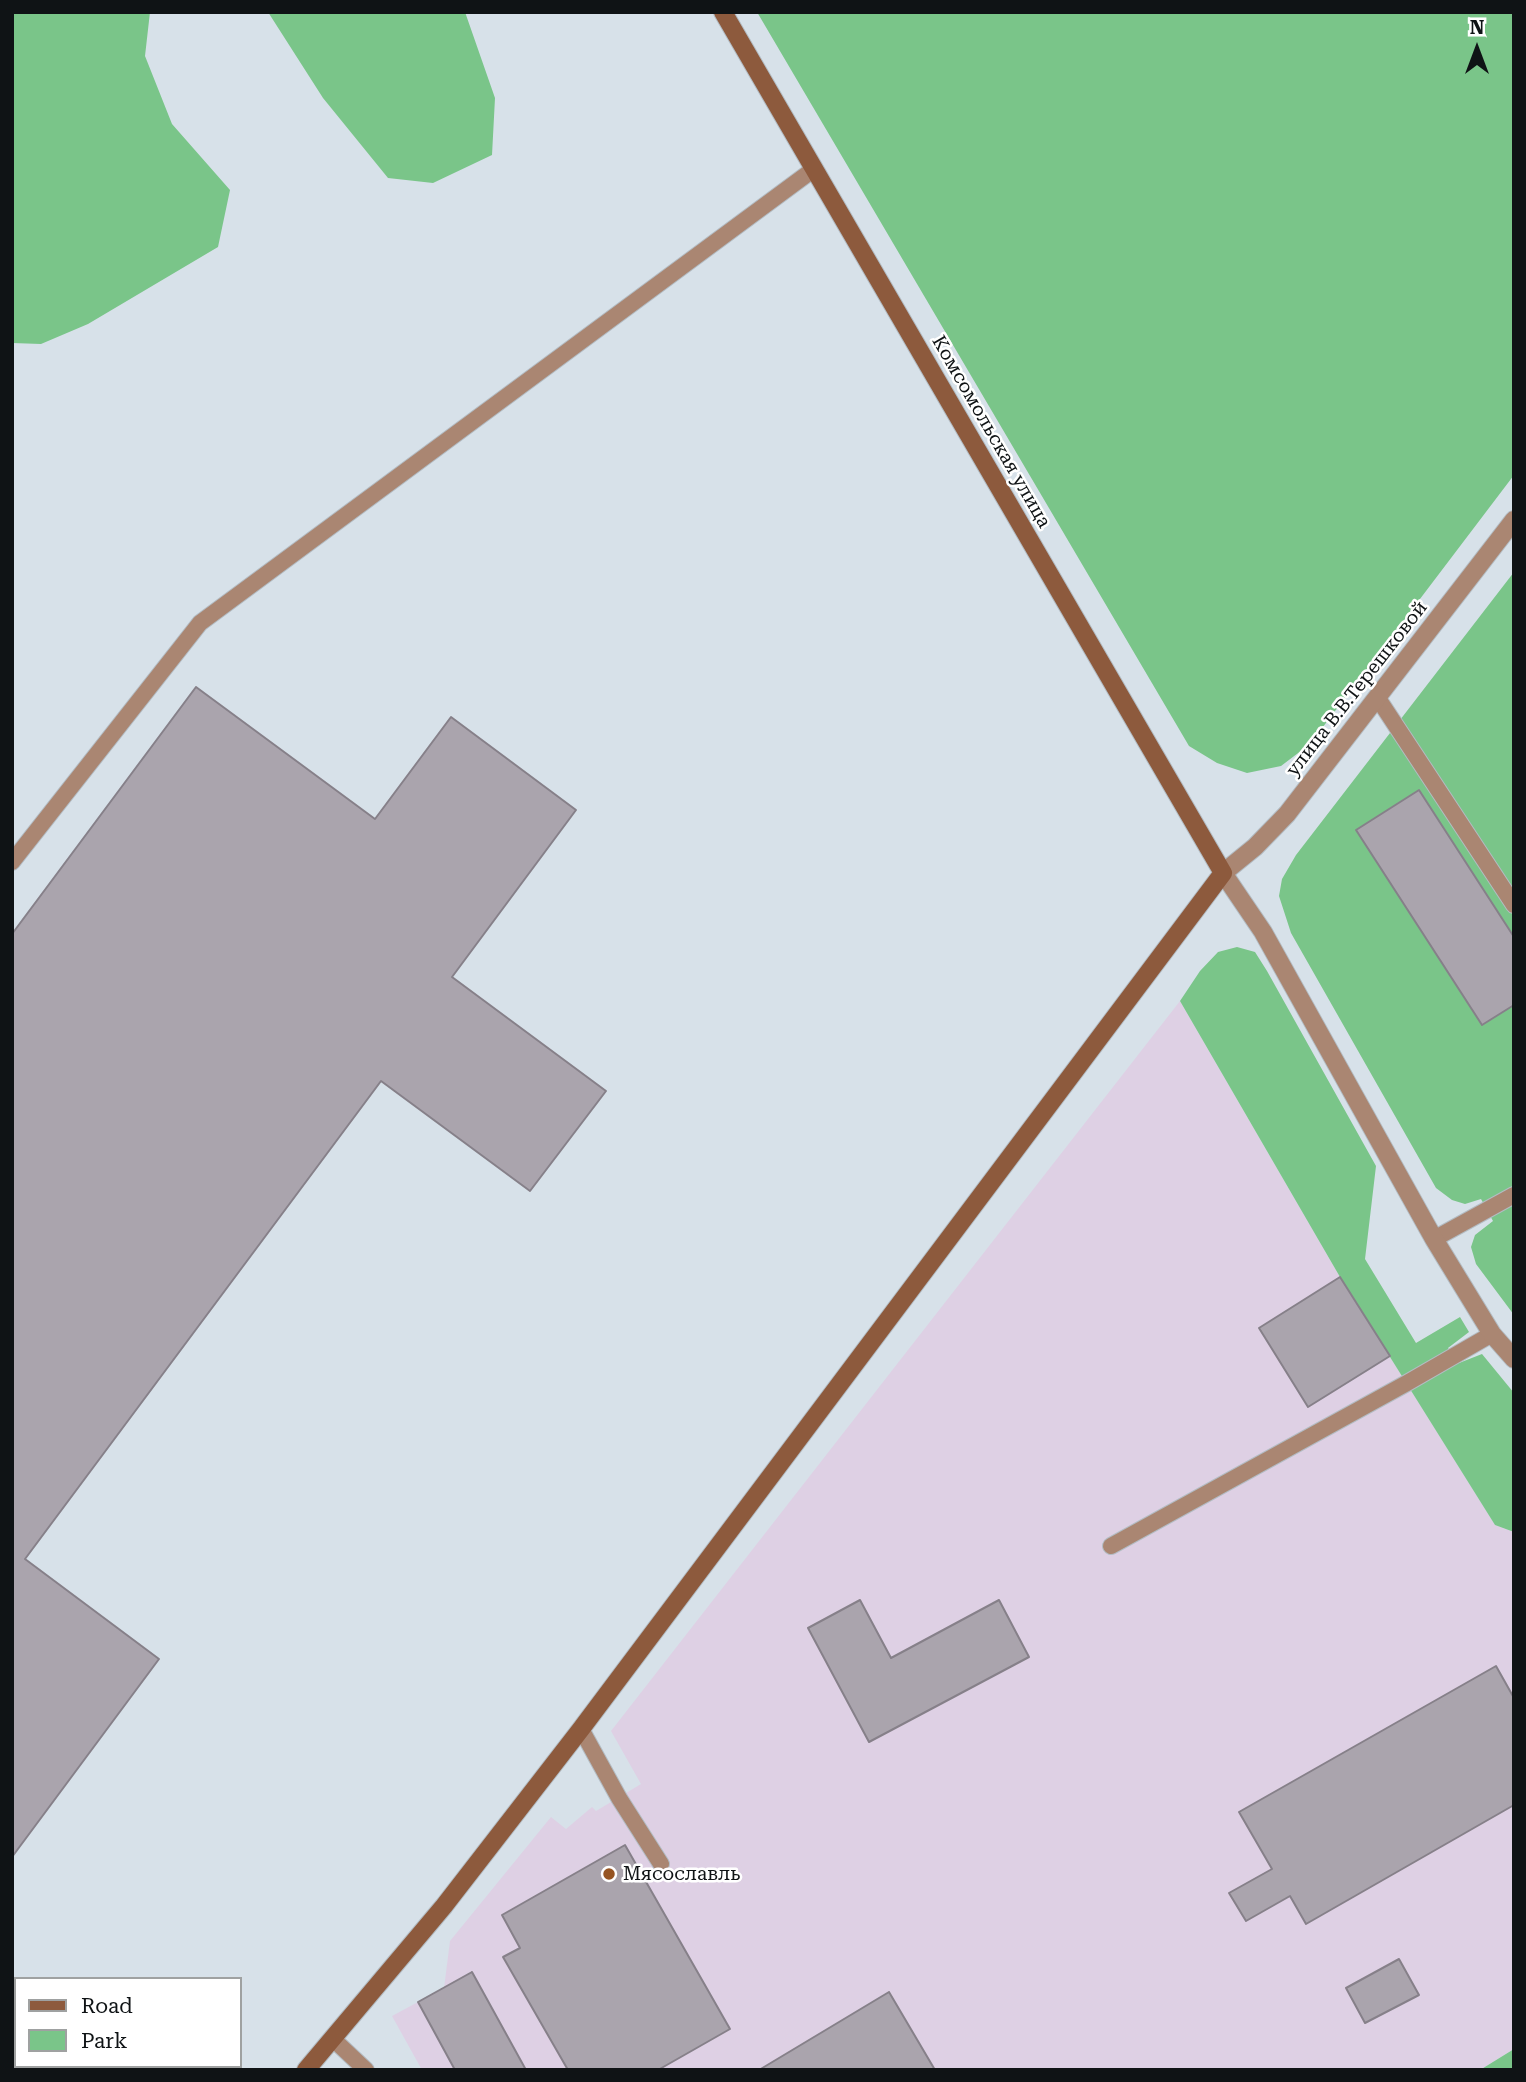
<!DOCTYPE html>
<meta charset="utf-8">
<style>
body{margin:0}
#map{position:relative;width:1526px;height:2082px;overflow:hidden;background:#d7e1e9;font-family:"Roboto Serif",serif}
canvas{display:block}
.frame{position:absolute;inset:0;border:14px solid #0f1315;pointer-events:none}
.legend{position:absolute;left:14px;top:1977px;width:228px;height:91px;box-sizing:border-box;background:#fff;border:2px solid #9fa1a1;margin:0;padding:9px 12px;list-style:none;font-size:21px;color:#0f1315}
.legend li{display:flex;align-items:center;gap:14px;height:35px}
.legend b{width:35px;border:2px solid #9fa1a1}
.north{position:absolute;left:1442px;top:14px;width:70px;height:70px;-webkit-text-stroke:5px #fff;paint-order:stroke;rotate:0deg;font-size:19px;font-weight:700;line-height:28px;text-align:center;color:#0f1315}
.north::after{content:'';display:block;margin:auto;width:24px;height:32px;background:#0f1315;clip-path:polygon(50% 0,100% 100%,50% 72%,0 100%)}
</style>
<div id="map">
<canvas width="1526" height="2082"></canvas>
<div class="frame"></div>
<ul class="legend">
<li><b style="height:9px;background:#8d5a3d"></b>Road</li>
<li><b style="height:19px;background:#7ac589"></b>Park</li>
</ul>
<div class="north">N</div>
</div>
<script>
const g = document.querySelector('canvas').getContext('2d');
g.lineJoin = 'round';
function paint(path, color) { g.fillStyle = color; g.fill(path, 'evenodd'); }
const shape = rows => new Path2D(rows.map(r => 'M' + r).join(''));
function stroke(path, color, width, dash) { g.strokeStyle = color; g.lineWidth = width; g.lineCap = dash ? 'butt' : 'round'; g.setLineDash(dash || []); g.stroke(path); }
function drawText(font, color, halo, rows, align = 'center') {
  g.font = font + ' "Roboto Serif",serif'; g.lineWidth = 5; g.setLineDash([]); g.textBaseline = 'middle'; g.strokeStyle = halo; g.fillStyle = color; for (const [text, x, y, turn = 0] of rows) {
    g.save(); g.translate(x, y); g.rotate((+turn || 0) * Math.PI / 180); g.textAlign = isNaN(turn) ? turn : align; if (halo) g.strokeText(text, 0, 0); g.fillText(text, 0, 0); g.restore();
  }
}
paint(shape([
 [1180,1001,1340,1277,1495,1525,1514,1532,1514,2049,1480,2070,422,2070,392,2016,444,1988,450,1941,551,1817,566,1829,592,1807,596,1811,641,1784,611,1731]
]), '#ded0e4');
paint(shape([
 [12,12,150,12,145,56,172,124,230,190,218,247,88,324,41,344,12,343],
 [268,12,465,12,495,98,492,155,433,183,388,178,323,98],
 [757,12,1514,12,1514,475,1310,744,1281,766,1247,773,1217,763,1189,746],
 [1514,572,1514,1315,1476,1264,1471,1247,1475,1235,1493,1221,1481,1199,1465,1204,1452,1200,1436,1188,1291,933,1279,896,1282,879,1296,855],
 [1237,947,1255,952,1267,971,1376,1166,1365,1259,1416,1343,1460,1317,1469,1332,1448,1348,1459,1363,1482,1354,1514,1393,1514,1532,1495,1525,1340,1277,1180,1001,1200,971,1218,952],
 [1514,2049,1514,2070,1480,2070]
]), '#7ac589');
const building = shape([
 [196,687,375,819,451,717,576,810,452,977,606,1091,530,1191,381,1081,25,1559,159,1659,12,1857,12,934,196,687],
 [1419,790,1514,937,1514,1005,1482,1025,1356,830,1419,790],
 [1340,1277,1390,1356,1308,1407,1259,1328,1340,1277],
 [860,1600,891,1658,999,1600,1029,1657,869,1742,808,1628,860,1600],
 [1496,1666,1514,1698,1514,1805,1306,1924,1290,1896,1246,1921,1229,1893,1272,1869,1239,1812,1496,1666],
 [625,1845,730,2029,658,2070,568,2070,503,1957,520,1948,502,1915,625,1845],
 [1399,1959,1419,1995,1365,2023,1346,1988,1399,1959],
 [472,1972,526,2070,455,2070,418,2002,472,1972],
 [889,1992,935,2070,759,2070,889,1992]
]);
paint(building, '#aaa4ad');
stroke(building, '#868089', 2);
const service = shape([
 [1377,697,1514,905],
 [12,862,200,623,814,169],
 [1434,1239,1514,1195],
 [1111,1546,1407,1383,1492,1334],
 [581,1729,619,1798,661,1864],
 [333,2039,366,2070]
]);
const minor = shape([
 [1223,873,1263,932,1434,1239,1492,1334,1514,1359]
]);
const tertiary = shape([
 [1223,873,1255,847,1287,814,1514,520]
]);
const secondary = shape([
 [306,2070,444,1906,581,1729,1223,873,723,12]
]);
stroke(service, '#b3bcc3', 18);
stroke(minor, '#b3bcc3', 20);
stroke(tertiary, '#b3bcc3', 20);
stroke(secondary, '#b3bcc3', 20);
stroke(service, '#aa8672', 16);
stroke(minor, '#aa8672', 18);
stroke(tertiary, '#aa8672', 18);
stroke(secondary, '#8d5a3d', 18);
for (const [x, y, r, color] of [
 [609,1874,7,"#965422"]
]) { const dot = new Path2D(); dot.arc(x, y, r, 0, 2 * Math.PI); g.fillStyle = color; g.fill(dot); stroke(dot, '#fff', 2.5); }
drawText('19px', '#0f1315', '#fff', [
 ["Комсомольская улица",991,432,60],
 ["улица В.В.Терешковой",1357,689,-52]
]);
drawText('19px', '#0f1315', '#fff', [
 ["Мясославль",623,1874]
], 'left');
</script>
